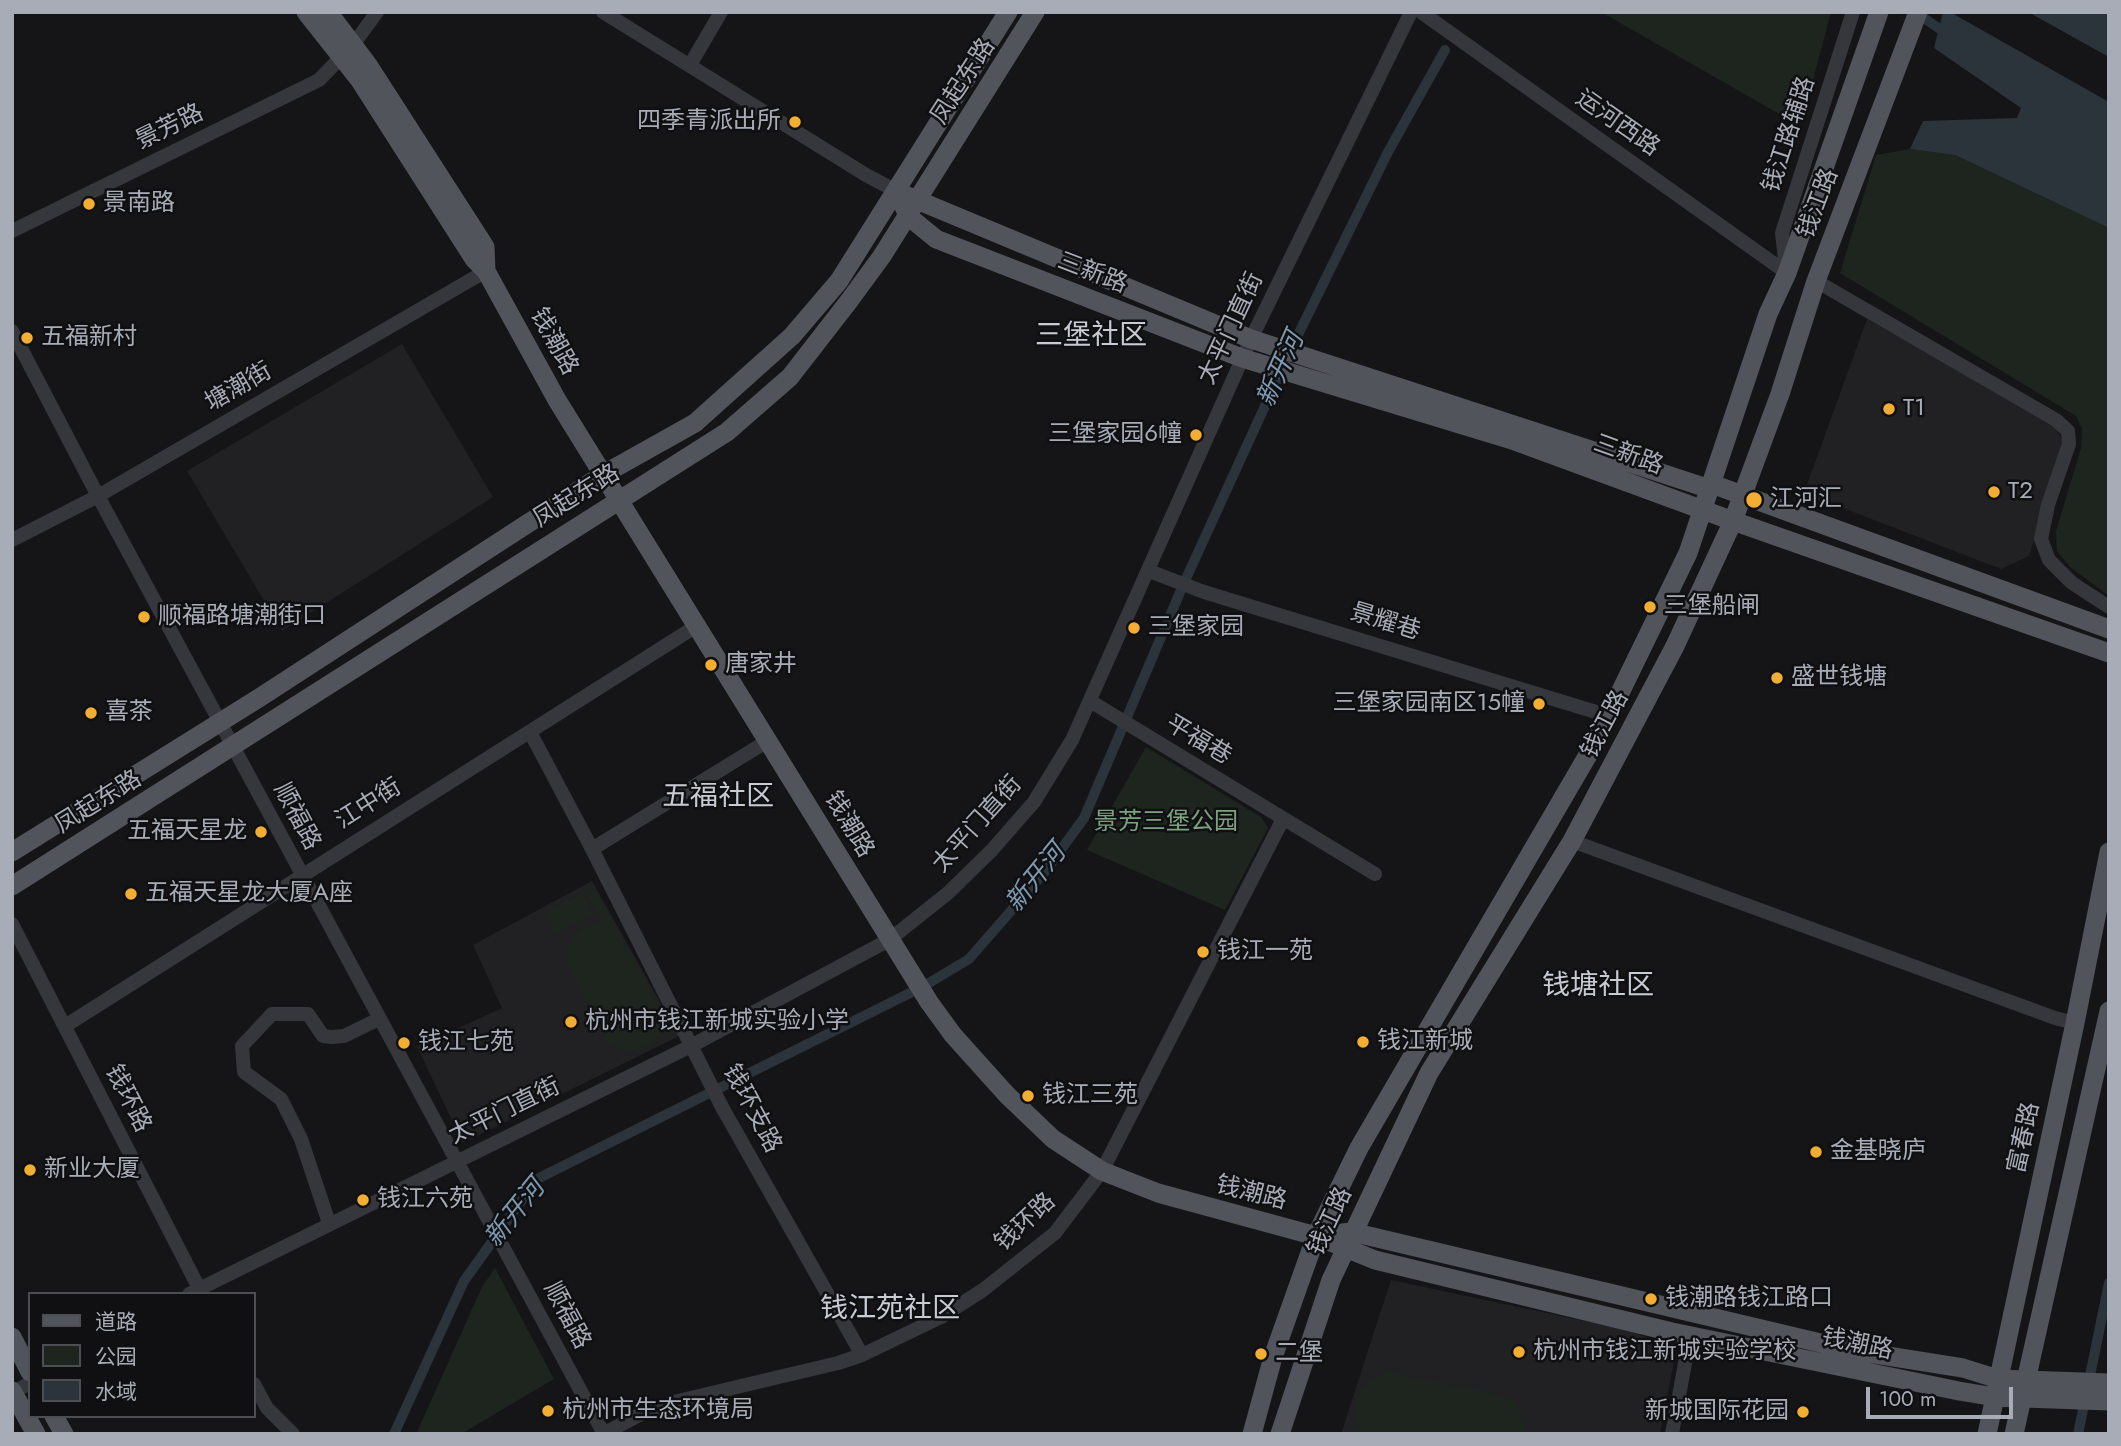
<!DOCTYPE html>
<meta charset="utf-8">
<style>
body{margin:0}
#map{position:relative;width:2121px;height:1446px;overflow:hidden;background:#151517;font-family:Jost,"Noto Sans SC",sans-serif}
canvas{display:block}
.frame{position:absolute;inset:0;border:14px solid #a7acb7;pointer-events:none}
.legend{position:absolute;left:28px;top:1292px;width:228px;height:126px;box-sizing:border-box;background:#101012;border:2px solid #4c4e54;margin:0;padding:9px 12px;list-style:none;font-size:21px;color:#a7acb7}
.legend li{display:flex;align-items:center;gap:14px;height:35px}
.legend b{width:35px;border:2px solid #4c4e54}
.scale{position:absolute;left:1866px;top:1387px;width:147px;height:32px;box-sizing:border-box;border:4px solid #a7acb7;border-top:0;padding-left:9px;font-size:21px;line-height:24px;white-space:nowrap;color:#a7acb7;-webkit-text-stroke:5px #101012;paint-order:stroke}
</style>
<div id="map">
<canvas width="2121" height="1446"></canvas>
<div class="frame"></div>
<ul class="legend">
<li><b style="height:9px;background:#52545b"></b>道路</li>
<li><b style="height:19px;background:#1d251e"></b>公园</li>
<li><b style="height:19px;background:#2b343b"></b>水域</li>
</ul>
<div class="scale">100 m</div>
</div>
<script>
const g = document.querySelector('canvas').getContext('2d');
g.lineJoin = 'round';
function paint(path, color) { g.fillStyle = color; g.fill(path, 'evenodd'); }
const shape = rows => new Path2D(rows.map(r => 'M' + r).join(''));
function stroke(path, color, width, dash) { g.strokeStyle = color; g.lineWidth = width; g.lineCap = dash ? 'butt' : 'round'; g.setLineDash(dash || []); g.stroke(path); }
function drawText(font, color, halo, rows, align = 'center') {
  g.font = font + ' Jost,"Noto Sans SC",sans-serif'; g.lineWidth = 5; g.setLineDash([]); g.textBaseline = 'middle'; g.strokeStyle = halo; g.fillStyle = color; for (const [text, x, y, turn = 0] of rows) {
    g.save(); g.translate(x, y); g.rotate((+turn || 0) * Math.PI / 180); g.textAlign = isNaN(turn) ? turn : align; if (halo) g.strokeText(text, 0, 0); g.fillText(text, 0, 0); g.restore();
  }
}
paint(shape([
 [1867,319,2053,423,2064,444,2029,556,2001,569,1804,493],
 [402,344,493,497,282,631,187,471],
 [592,881,679,1036,463,1143,417,1047,502,1008,473,945],
 [1391,1280,1632,1331,1665,1346,1675,1357,1660,1434,1341,1434]
]), '#212124');
paint(shape([
 [1601,12,1831,12,1804,114,1795,123],
 [1910,149,1955,155,2109,228,2109,596,2070,567,2057,551,2056,531,2081,448,2082,429,2076,416,1840,273,1876,155],
 [1146,747,1261,817,1268,828,1225,910,1087,850],
 [594,889,674,1032,667,1036,663,1030,653,1043,639,1049,623,1051,610,1046,566,960,567,946,580,929,593,923,602,923,587,893],
 [583,893,593,914,555,934,544,913],
 [495,1268,554,1379,461,1434,416,1434,482,1287],
 [1388,1372,1498,1394,1516,1402,1527,1434,1347,1434,1361,1433,1355,1423,1354,1409,1361,1390,1370,1381]
]), '#1d251e');
paint(shape([
 [1943,12,1950,12,2109,102,2109,228,1955,155,1910,149,1923,121,2017,118,2021,108,1934,48],
 [2028,12,2109,12,2109,57]
]), '#2b343b');
stroke(shape([
 [1915,12,1950,36],
 [394,1434,464,1281,537,1179,924,986,969,959,1044,873,1084,818,1184,583,1291,349,1388,152,1445,50],
 [2078,1434,2109,1283]
]), '#2b343b', 10);
stroke(shape([
 [603,12,866,175,898,192],
 [1421,12,1787,273],
 [690,65,721,12],
 [12,231,319,80,353,45,377,12],
 [1786,268,1782,233,1853,12],
 [1816,281,2056,420,2068,431,2069,444,2048,505,2041,539,2049,560,2072,583,2109,607],
 [12,331,98,496,604,1434],
 [12,540,98,496,486,271],
 [1149,571,1204,592,1609,716],
 [1090,701,1375,874],
 [530,732,592,849,722,1107,862,1355],
 [1572,841,2055,1018,2075,1023],
 [592,849,769,740],
 [12,924,202,1294],
 [65,1026,698,625],
 [329,1223,301,1139,281,1099,244,1072,242,1046,272,1014,308,1014,323,1036,332,1037,344,1036,379,1019],
 [189,1294,691,1046,889,940,948,893,992,850,1034,802,1072,740,1251,339,1411,12],
 [254,1384,267,1408,293,1434],
 [12,1393,30,1383],
 [603,1434,645,1412,678,1401,838,1363,862,1355,941,1317,983,1290,1055,1233,1102,1171,1283,819],
 [1672,1434,1690,1336]
]), '#36373c', 14);
stroke(shape([
 [306,12,359,79,474,259,486,271,557,400,929,1002,953,1035,1007,1095,1053,1139,1102,1171,1158,1193,1316,1236,1375,1260,1672,1332,1959,1391,1995,1397,2109,1401],
 [328,12,368,65,485,247,486,271],
 [905,195,1251,339,1710,489],
 [903,204,908,216,936,239,1242,358,1515,441,1733,521,2109,653],
 [1712,484,2109,629],
 [12,852,259,698,604,474,695,423,792,336,839,281,1008,12],
 [12,886,727,432,790,377,849,301,882,256,1035,12],
 [1342,1233,1352,1232,1850,1350,1963,1368,1998,1379,2109,1383],
 [12,1337,30,1372],
 [12,1391,36,1434],
 [54,1416,64,1434],
 [1252,1434,1273,1357,1316,1236,1359,1148,1599,736,1688,553,1768,314,1787,273,1879,12],
 [1280,1434,1331,1280,1429,1073,1572,841,1675,646,1733,521,1780,394,1816,281,1918,12],
 [1987,1434,2075,1023,2109,852],
 [2014,1434,2109,1011]
]), '#52545b', 19);
for (const [x, y, r, color] of [
 [795,122,7,"#f2ae33"],
 [89,204,7,"#f2ae33"],
 [27,338,7,"#f2ae33"],
 [1889,409,7,"#f2ae33"],
 [1196,435,7,"#f2ae33"],
 [1994,492,7,"#f2ae33"],
 [1754,500,9,"#f2ae33"],
 [1650,607,7,"#f2ae33"],
 [144,617,7,"#f2ae33"],
 [1134,628,7,"#f2ae33"],
 [711,665,7,"#f2ae33"],
 [1777,678,7,"#f2ae33"],
 [1539,704,7,"#f2ae33"],
 [91,713,7,"#f2ae33"],
 [261,832,7,"#f2ae33"],
 [131,894,7,"#f2ae33"],
 [1203,952,7,"#f2ae33"],
 [571,1022,7,"#f2ae33"],
 [1363,1042,7,"#f2ae33"],
 [404,1043,7,"#f2ae33"],
 [1028,1096,7,"#f2ae33"],
 [1816,1152,7,"#f2ae33"],
 [30,1170,7,"#f2ae33"],
 [363,1200,7,"#f2ae33"],
 [1651,1299,7,"#f2ae33"],
 [1519,1352,7,"#f2ae33"],
 [1261,1354,7,"#f2ae33"],
 [548,1411,7,"#f2ae33"],
 [1803,1412,7,"#f2ae33"]
]) { const dot = new Path2D(); dot.arc(x, y, r, 0, 2 * Math.PI); g.fillStyle = color; g.fill(dot); stroke(dot, '#101012', 2.5); }
drawText('24px', '#a7acb7', '#101012', [
 ["凤起东路",964,82,-57],
 ["运河西路",1617,124,35],
 ["景芳路",170,128,-26],
 ["钱江路辅路",1790,135,-72],
 ["钱江路",1819,204,-69],
 ["三新路",1092,274,21],
 ["太平门直街",1232,329,-65],
 ["钱潮路",553,342,61],
 ["塘潮街",239,388,-30],
 ["三新路",1628,456,20],
 ["凤起东路",577,497,-32],
 ["景耀巷",1385,623,17],
 ["钱江路",1606,725,-62],
 ["平福巷",1198,741,31],
 ["凤起东路",99,803,-32],
 ["江中街",369,805,-32],
 ["顺福路",296,817,62],
 ["钱潮路",848,825,59],
 ["太平门直街",978,825,-48],
 ["钱环路",127,1099,63],
 ["钱环支路",751,1109,62],
 ["太平门直街",505,1112,-26],
 ["富春路",2025,1138,-78],
 ["钱潮路",1251,1194,14],
 ["钱江路",1331,1222,-65],
 ["钱环路",1026,1223,-43],
 ["顺福路",566,1316,62],
 ["钱潮路",1857,1345,12]
]);
drawText('24px', '#a7acb7', '#101012', [
 ["四季青派出所",781,122,"right"],
 ["景南路",103,204],
 ["五福新村",41,338],
 ["T1",1903,409],
 ["三堡家园6幢",1182,435,"right"],
 ["T2",2008,492],
 ["江河汇",1770,500],
 ["三堡船闸",1664,607],
 ["顺福路塘潮街口",158,617],
 ["三堡家园",1148,628],
 ["唐家井",725,665],
 ["盛世钱塘",1791,678],
 ["三堡家园南区15幢",1525,704,"right"],
 ["喜茶",105,713],
 ["五福天星龙",247,832,"right"],
 ["五福天星龙大厦A座",145,894],
 ["钱江一苑",1217,952],
 ["杭州市钱江新城实验小学",585,1022],
 ["钱江新城",1377,1042],
 ["钱江七苑",418,1043],
 ["钱江三苑",1042,1096],
 ["金基晓庐",1830,1152],
 ["新业大厦",44,1170],
 ["钱江六苑",377,1200],
 ["钱潮路钱江路口",1665,1299],
 ["杭州市钱江新城实验学校",1533,1352],
 ["二堡",1275,1354],
 ["杭州市生态环境局",562,1411],
 ["新城国际花园",1789,1412,"right"]
], 'left');
drawText('24px', '#7ea280', '#101012', [
 ["景芳三堡公园",1166,823]
]);
drawText('italic 26px', '#7e9bb2', '#101012', [
 ["新开河",1282,370,-66],
 ["新开河",1037,879,-51],
 ["新开河",516,1214,-51]
]);
drawText('28px', '#c8cbd3', '#101012', [
 ["三堡社区",1091,337],
 ["五福社区",718,798],
 ["钱塘社区",1598,987],
 ["钱江苑社区",890,1310]
]);
</script>
